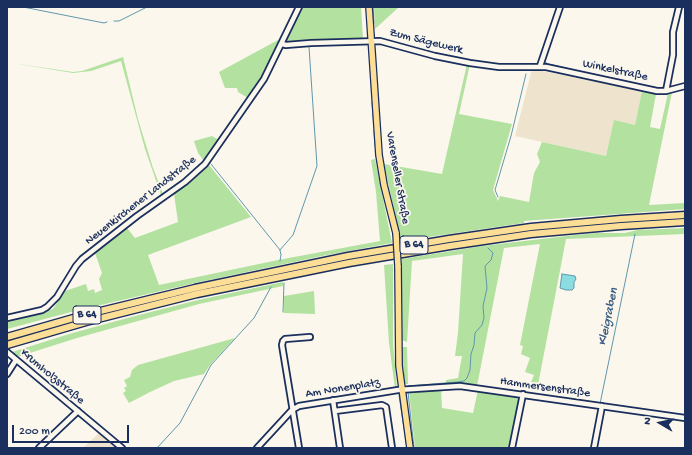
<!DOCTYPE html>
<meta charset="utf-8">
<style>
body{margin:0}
#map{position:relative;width:692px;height:455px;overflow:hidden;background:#fbf7ec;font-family:"Gochi Hand",sans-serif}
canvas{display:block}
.frame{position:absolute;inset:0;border:8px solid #1b2f5e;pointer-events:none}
.north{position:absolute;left:640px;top:403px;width:40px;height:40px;-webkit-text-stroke:3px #fbf7ec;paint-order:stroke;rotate:279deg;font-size:11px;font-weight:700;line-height:16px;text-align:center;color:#1b2f5e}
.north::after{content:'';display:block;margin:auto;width:14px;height:18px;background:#1b2f5e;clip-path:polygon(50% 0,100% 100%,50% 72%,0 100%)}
.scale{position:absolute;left:12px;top:425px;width:117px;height:18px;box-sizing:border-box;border:2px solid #1b2f5e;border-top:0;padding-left:5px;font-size:12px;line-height:14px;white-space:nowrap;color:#1b2f5e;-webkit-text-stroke:3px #fbf7ec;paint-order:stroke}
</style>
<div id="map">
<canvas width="692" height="455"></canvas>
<div class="frame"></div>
<div class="north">N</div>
<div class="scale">200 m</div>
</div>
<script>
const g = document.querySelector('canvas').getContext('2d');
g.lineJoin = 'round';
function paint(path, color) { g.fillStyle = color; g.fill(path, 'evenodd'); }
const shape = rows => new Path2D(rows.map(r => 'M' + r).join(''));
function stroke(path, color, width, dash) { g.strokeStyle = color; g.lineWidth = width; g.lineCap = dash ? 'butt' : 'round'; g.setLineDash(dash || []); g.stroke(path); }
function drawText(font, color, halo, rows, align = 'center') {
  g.font = font + ' "Gochi Hand",sans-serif'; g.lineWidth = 3.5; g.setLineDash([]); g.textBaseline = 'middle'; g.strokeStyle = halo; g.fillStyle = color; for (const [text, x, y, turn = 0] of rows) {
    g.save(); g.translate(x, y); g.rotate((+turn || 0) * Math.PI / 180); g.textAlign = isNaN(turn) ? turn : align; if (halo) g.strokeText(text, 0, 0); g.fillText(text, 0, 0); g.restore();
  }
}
paint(shape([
 [532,69,642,91,635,125,614,121,606,156,515,136],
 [99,433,116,448,83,448]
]), '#eee3cd');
paint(shape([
 [302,7,361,7,363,39,311,40,285,42],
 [374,7,399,7,375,29],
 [278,40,279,41,262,78,248,98,238,92,237,88,225,88,219,72],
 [123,57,138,119,153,168,163,194,161,195,145,149,121,61,91,71,73,73,12,63,73,72,82,71],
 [467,64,470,64,459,114,512,124,493,190,498,201,500,196,529,202,534,173,540,162,537,154,542,142,606,156,614,120,635,125,642,91,656,94,650,127,660,129,668,93,672,92,649,205,685,203,685,209,524,221,524,223,401,241,384,164,442,174],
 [212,136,219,140,204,161,198,153,194,141],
 [375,159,392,243,327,255,195,283,75,311,7,329,7,321,31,316,53,309,65,291,86,284,88,291,94,289,95,293,102,290,99,279,102,273,95,253,127,228,135,238,178,222,174,194,209,165,251,217,148,255,159,285,278,260,380,241,376,192,371,160],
 [685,228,685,234,566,239,538,385,531,382,534,375,525,372,530,358,521,354,523,346,520,345,540,244,504,248,477,386,460,384,446,385,446,380,458,378,462,356,455,356,458,333,463,254,412,261,407,342,402,340,402,259,482,246,566,236,596,233,625,233,637,230],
 [393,264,393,344,397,388,395,389,389,343,384,265],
 [283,282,283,286,199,304,77,338,17,357,12,352,69,334,131,317,198,300],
 [314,291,315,314,284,313,284,296],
 [235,338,210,365,204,374,174,381,150,392,129,403,123,393,126,391,124,388,127,386,124,380,130,377,132,370,138,365],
 [402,347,407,347,408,384,405,384,401,349],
 [441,389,442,408,473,413,478,390,518,396,520,398,511,448,415,448,409,391]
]), '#b3e1a0');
const water = shape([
 [562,274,575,276,576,279,574,282,574,288,572,290,566,290,560,288,562,274]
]);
paint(water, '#8cdde2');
stroke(water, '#5f97ad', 1);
stroke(shape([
 [23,7,104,23,107,22],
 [373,7,374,23],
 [674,20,676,7],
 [114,21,119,21,147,7],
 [368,28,368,36],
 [671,33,671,50],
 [369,48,372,96],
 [544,61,548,64,651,87,661,88,665,86],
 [372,102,374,127],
 [374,131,375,145],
 [211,164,280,250,281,255,280,261],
 [498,197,495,190,511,136,526,74],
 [280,250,293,235,317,166,309,47],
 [283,312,284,283],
 [408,386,457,382,464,381,467,378,470,370,471,354,474,345,475,333,482,325,484,318,483,306,487,288,485,266,491,260,493,253,488,248],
 [408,392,414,448],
 [399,395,407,448],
 [600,404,635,234],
 [636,409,685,416],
 [157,448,180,423,211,365,254,318,271,287],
 [591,448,599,408]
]), '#5f97ad', 1);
const minor = shape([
 [282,44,286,45,311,43,380,41,435,56,470,63,499,67,546,67,657,91,666,91,685,86],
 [540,66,560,7],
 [666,91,673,55,673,32,679,7],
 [7,318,42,310,47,307,57,297,76,266,82,259,137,216,185,182,205,164,264,79,299,7],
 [7,352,122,448],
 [7,374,16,360],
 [333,400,340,448],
 [335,411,382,405,386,407,392,448],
 [39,448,78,411],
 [257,448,292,410,299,406,398,390,460,386,685,418],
 [299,448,282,345,283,341,285,339,310,337],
 [512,448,523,394],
 [594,448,602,406]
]);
const major = shape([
 [369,7,379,155,384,185,396,233],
 [398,266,399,366,410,448]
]);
const highway = shape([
 [7,337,84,315,195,288,348,256,449,239,531,227,621,219,685,215],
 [7,345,86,322,197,294,349,263,450,246,531,234,621,226,685,222]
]);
stroke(minor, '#1b2f5e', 8);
stroke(major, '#1b2f5e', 8);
stroke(highway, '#1b2f5e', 9);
stroke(minor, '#fbf7ec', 4.5);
stroke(major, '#fdde96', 5.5);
stroke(highway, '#fdde96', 6);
const majorBridge = shape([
 [396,233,398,266]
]);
stroke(majorBridge, '#1b2f5e', 8, []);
stroke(majorBridge, '#fdde96', 5.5);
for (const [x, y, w] of [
 [414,245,28],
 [87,315,28]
]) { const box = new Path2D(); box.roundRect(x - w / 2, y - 9, w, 18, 3); g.fillStyle = '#fbf7ec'; g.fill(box); stroke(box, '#1b2f5e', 1); }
drawText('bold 11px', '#1b2f5e', null, [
 ["B 64",414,245],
 ["B 64",87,315]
]);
drawText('12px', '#1b2f5e', '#fbf7ec', [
 ["Zum Sägewerk",426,42,14],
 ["Winkelstraße",615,71,12],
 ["Varenseller Straße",397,178,80],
 ["Neuenkirchener Landstraße",141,201,-38],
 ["Krumholzstraße",52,377,40],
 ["Hammersenstraße",545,388,8],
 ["Am Nonenplatz",343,389,-9]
]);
drawText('italic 13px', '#375a7f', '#fbf7ec', [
 ["Kleigraben",609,317,-78]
]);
</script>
